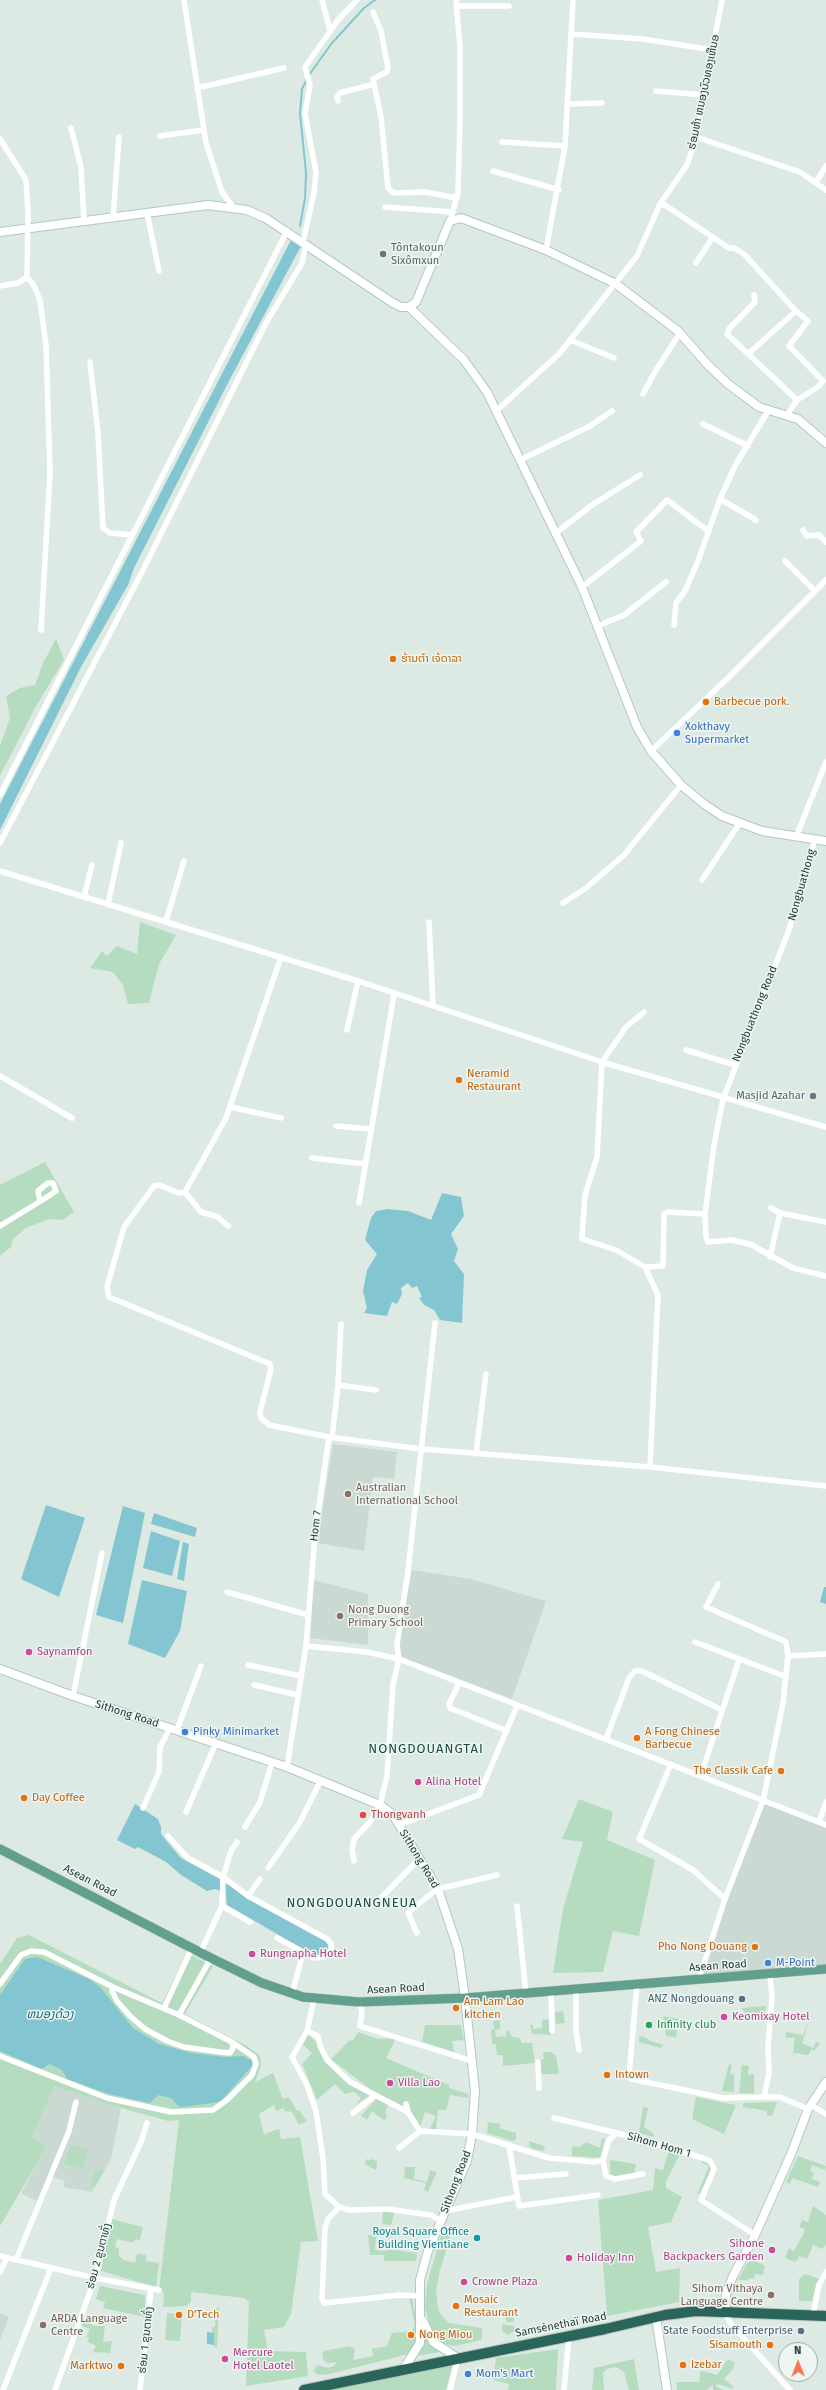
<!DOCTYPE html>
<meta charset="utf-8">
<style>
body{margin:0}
#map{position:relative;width:826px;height:2390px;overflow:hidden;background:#ddeae4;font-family:"Fira Sans",sans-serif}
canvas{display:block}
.north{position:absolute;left:778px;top:2342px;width:40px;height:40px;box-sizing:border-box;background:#edf6f2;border:1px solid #9baaa5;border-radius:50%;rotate:359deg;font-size:11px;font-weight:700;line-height:16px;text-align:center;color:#1f3932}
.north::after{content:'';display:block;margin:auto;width:14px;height:18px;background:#f47750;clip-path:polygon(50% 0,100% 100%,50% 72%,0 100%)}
</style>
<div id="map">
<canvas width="826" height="2390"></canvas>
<div class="north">N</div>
</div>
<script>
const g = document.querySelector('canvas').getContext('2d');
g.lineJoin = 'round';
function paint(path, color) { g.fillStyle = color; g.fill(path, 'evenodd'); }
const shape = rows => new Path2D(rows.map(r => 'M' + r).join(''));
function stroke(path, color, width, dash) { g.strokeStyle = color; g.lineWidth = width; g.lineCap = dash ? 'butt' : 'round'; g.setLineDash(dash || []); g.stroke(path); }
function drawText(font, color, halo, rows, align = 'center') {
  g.font = font + ' "Fira Sans","Noto Sans Lao",sans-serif'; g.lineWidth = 3; g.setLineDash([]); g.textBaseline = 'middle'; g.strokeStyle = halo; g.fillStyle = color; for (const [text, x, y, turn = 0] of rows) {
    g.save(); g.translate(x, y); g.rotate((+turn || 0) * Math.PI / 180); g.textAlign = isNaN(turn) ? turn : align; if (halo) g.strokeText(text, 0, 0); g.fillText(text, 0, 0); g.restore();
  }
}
paint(shape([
 [333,1444,397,1452,394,1479,373,1477,364,1551,317,1543],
 [412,1570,471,1579,546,1601,512,1699,401,1657,398,1646],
 [314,1580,368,1594,368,1645,310,1638],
 [763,1801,826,1825,826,1969,699,1979],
 [54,2085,121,2108,111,2159,92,2192,63,2187,65,2181,52,2177,42,2204,21,2193,47,2146,32,2138],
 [0,2313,9,2317,0,2340]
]), '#cbd9d3');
paint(shape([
 [56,639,64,660,35,708,0,776,0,746,10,718,6,696,20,688,35,685,43,663],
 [140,922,176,935,159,964,149,1003,128,1004,123,985,113,972,90,968,102,951,107,956,117,946,137,954],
 [45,1162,74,1212,62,1220,49,1219,26,1228,13,1239,11,1247,0,1256,0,1185],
 [579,1799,613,1812,607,1840,655,1860,639,1936,613,1931,603,1972,553,1973,563,1909,583,1842,562,1839],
 [29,1935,162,2003,187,1953,213,1966,185,2014,247,2046,260,2056,261,2066,255,2082,273,2073,283,2099,289,2097,297,2111,299,2110,307,2121,299,2125,292,2112,284,2111,284,2108,276,2111,274,2105,259,2114,264,2134,279,2129,281,2139,300,2137,318,2241,301,2242,291,2314,284,2327,264,2330,268,2351,306,2352,308,2376,246,2386,249,2302,244,2298,191,2292,191,2301,187,2306,163,2307,164,2294,159,2290,179,2120,168,2121,121,2108,54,2086,32,2138,47,2146,0,2226,0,1964,17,1938],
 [766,2006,765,2014,762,2014,745,2013,741,2008],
 [563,2011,565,2023,556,2024,555,2012],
 [663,2016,679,2019,676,2037,666,2036],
 [551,2019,551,2035,532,2034,530,2025,533,2025,533,2029,542,2028,542,2020],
 [500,2020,500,2029,495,2030,496,2037,506,2036,506,2031,509,2031,512,2037,520,2038,522,2043,532,2043,535,2063,503,2066,503,2055,497,2055,496,2044,492,2044,491,2029,494,2029,493,2021],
 [809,2021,802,2043,813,2048,816,2042,820,2043,814,2051,812,2049,808,2055,794,2053,792,2061,795,2038,786,2038,786,2032,803,2035],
 [425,2025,461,2025,464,2040,452,2041,454,2052,422,2042],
 [358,2032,378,2039,396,2038,386,2058,449,2085,449,2088,468,2094,468,2098,450,2095,446,2110,438,2110,436,2129,429,2130,436,2116,425,2112,420,2127,404,2107,375,2093,331,2059,350,2040,353,2041],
 [308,2034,317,2043,325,2061,359,2090,370,2096,356,2104,361,2098,354,2092,345,2094,335,2084,317,2100,302,2064,312,2053,303,2045],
 [642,2036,651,2041,663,2045,661,2048,639,2042,639,2037],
 [543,2052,550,2052,556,2056,559,2074,540,2074,540,2060,544,2059],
 [729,2064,732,2065,730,2073,734,2075,734,2092,722,2091],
 [742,2065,749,2066,748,2075,754,2074,754,2093,758,2094,739,2093],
 [696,2097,736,2105,724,2134,692,2119],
 [376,2099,388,2105,385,2114,387,2116,385,2121,372,2111,367,2120,361,2116],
 [771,2102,777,2102,772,2116,767,2115,767,2111,751,2108,750,2111,749,2108,743,2107,743,2103],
 [643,2107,648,2108,644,2127,654,2134,654,2137,639,2133],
 [488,2122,501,2124,499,2128,516,2133,516,2139,513,2141,487,2133],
 [602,2138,605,2139,600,2158,572,2156,572,2146,580,2147,586,2142,600,2148],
 [529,2141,544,2146,545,2149,543,2151,533,2149,529,2146],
 [70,2145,88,2149,83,2169,64,2164],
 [669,2150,680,2154,666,2182,666,2188,682,2197,671,2222,648,2227,656,2272,680,2268,679,2302,607,2316,598,2200,653,2190,655,2168,663,2170],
 [798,2156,826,2166,825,2173,825,2170,812,2165,810,2171,814,2172,812,2179,820,2182,818,2187,792,2178,790,2184,786,2182],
 [366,2158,368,2161,371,2159,377,2161,376,2170,365,2164],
 [610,2160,636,2164,634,2174,614,2177,610,2174],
 [702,2160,710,2163,711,2167,709,2177,699,2194,697,2194,708,2169,708,2165,702,2163],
 [405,2167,415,2167,414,2179,427,2182,430,2170,437,2172,428,2192,424,2190,426,2183,404,2178],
 [95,2170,104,2171,95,2187,91,2187],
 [813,2206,826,2215,826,2245,822,2249,813,2245,807,2259,799,2256,796,2262,785,2258,789,2248,794,2251,803,2235,805,2229,799,2227,802,2220,808,2222],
 [383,2211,395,2211,391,2225,382,2224],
 [111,2219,143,2227,140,2240,135,2239,134,2242,129,2242,117,2239,115,2247,119,2248,119,2256,124,2260,135,2263,137,2254,146,2255,146,2261,159,2263,156,2287,101,2271],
 [442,2232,451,2236,440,2270,436,2291,438,2308,441,2315,449,2323,482,2328,482,2339,478,2341,454,2346,448,2345,437,2339,432,2331,425,2308,427,2284],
 [368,2235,376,2235,375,2250,387,2251,387,2249,417,2253,416,2261,384,2261,384,2255,370,2255],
 [750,2258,765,2266,763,2275,755,2274,754,2279,748,2278,748,2280,738,2280],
 [805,2274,820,2279,816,2284,812,2301,799,2301,799,2279],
 [100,2286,145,2295,145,2317,103,2308,105,2302,96,2299],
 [409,2297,412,2297,419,2340,408,2354,330,2374,319,2375,313,2371,318,2365,328,2368,334,2366,337,2362,328,2363,324,2361,322,2354,324,2351,350,2346,355,2350,353,2360,373,2356,372,2349,387,2346,392,2333,412,2331,415,2326],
 [216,2308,219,2308,217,2347,214,2347,212,2332,212,2327,215,2327],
 [167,2313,182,2314,180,2341,165,2340],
 '505.5 2318a4.5 4.5 0 1 1 9 0a4.5 4.5 0 1 1-9 0Z',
 [576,2317,578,2320,576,2321,546,2327,548,2324],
 [83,2322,89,2323,95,2326,105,2326,103,2342,112,2341,110,2353,93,2352,96,2346,88,2342,89,2338,86,2337,90,2329,82,2326],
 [502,2324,514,2326,516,2330,508,2335,502,2331],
 [425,2337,440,2352,417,2356,422,2348],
 [558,2349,556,2390,508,2390,509,2384,493,2380,496,2358],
 [455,2356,446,2390,318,2390],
 [634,2359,639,2390,629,2390,624,2372,616,2367,607,2369,603,2373,604,2390,592,2390,594,2368],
 [728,2359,735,2363,733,2369,724,2379,734,2387,732,2389,718,2384,715,2386,724,2390,713,2390,713,2385,706,2390,677,2390,676,2382,699,2382,700,2372,703,2371,717,2375]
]), '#b5dcbf');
paint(shape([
 [291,240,301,246,230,379,134,568,128,585,81,667,0,830,0,804],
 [442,1193,461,1197,464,1216,451,1234,458,1249,454,1261,464,1274,462,1323,440,1320,434,1310,424,1305,419,1298,422,1297,417,1286,412,1288,408,1283,401,1288,402,1294,397,1304,392,1302,387,1316,364,1313,367,1308,363,1291,367,1270,377,1254,365,1240,371,1218,376,1211,388,1209,408,1211,431,1220],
 [46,1505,85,1518,59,1597,21,1579],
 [123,1506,145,1513,123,1623,96,1615],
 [154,1513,197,1528,195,1537,151,1524],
 [151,1531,180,1541,172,1576,143,1568],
 [183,1542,189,1544,184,1581,177,1579],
 [142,1580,187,1591,180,1631,165,1658,128,1644],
 [824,1587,826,1587,826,1604,820,1602],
 [135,1804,158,1819,161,1827,161,1834,181,1858,220,1879,220,1891,215,1889,207,1891,181,1875,166,1862,138,1847,135,1849,117,1840],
 [225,1883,329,1943,329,1950,324,1955,315,1956,227,1905],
 [37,1957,89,1979,100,1987,133,2028,159,2044,191,2053,224,2057,243,2056,252,2061,252,2066,220,2102,180,2107,171,2098,158,2095,150,2103,109,2094,67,2079,62,2070,50,2064,42,2069,0,2051,0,1995,25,1959],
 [207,2332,214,2333,214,2345,207,2344]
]), '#83c6d1');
stroke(shape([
 [309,75,332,43,364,8,375,0],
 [300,226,305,198,306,173,300,113,302,89,307,79]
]), '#83c6d1', 2);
const secondary = shape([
 [0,232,208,205,247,210,267,219,393,303,401,307,409,307,464,360,487,392,582,587,637,727,651,751,681,785,704,804,722,816,762,831,826,841],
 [409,307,416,302,450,221,461,218,546,250,616,284,678,331,708,365,728,384,759,407,798,419,826,443],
 [0,1669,73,1696,287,1767,380,1805,393,1815,438,1889,458,1949,465,1998,475,2091,472,2134,467,2161,428,2251,420,2280,420,2343,403,2370],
 [725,2312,726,2294,733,2276,755,2235,792,2152,808,2109,826,2082],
 [656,2317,667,2390],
 [423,2321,433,2342,458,2358]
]);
const primary = shape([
 [0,1849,211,1958,262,1983,303,1997,359,2002,465,1998,826,1969]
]);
const highway = shape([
 [304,2390,605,2329,665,2315,696,2311,826,2316]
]);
stroke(secondary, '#b0c9c0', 10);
stroke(primary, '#bcc4c2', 10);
stroke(highway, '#bcc4c2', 12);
stroke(shape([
 [184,0,206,143,222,192,234,208],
 [322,0,330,30],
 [457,6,509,6],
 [373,12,381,31,388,68,387,72,373,79,381,117,388,188,394,193,425,192,457,198],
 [571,34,643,39,713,50],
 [197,88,284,68],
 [656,91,705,95],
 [338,101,337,97,340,93,374,84],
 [567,104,602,103],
 [71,128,81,167,84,221],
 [160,136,204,130],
 [696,137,800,172,826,190],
 [0,139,26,180,28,212,27,277,18,283,0,286],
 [502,142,565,146],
 [493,171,559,190],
 [816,182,826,166],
 [660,204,665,205,729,248,734,248,744,254,796,311,748,354],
 [385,207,453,212],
 [147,213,159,271],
 [113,218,119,137],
 [450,221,458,193,460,119,460,47,456,0],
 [303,242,314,193,316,172,305,114,310,85,305,67,338,20,357,0],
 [546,250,565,146,573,0],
 [696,263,713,237],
 [27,277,33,284,40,300,46,345,50,473,41,630],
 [754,295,755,302,729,329,727,334,797,400],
 [570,340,614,358],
 [90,362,98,433,103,528,110,533,132,535],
 [643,394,656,370,680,333],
 [496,411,559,354,637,256,660,204,687,165,695,141,722,0],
 [787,415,797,400,818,387,823,381,789,346,808,321,796,311],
 [703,424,748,446],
 [520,460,590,426,612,411],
 [720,499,756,520],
 [803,530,807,536,819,535,826,542],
 [556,533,592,505,640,475],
 [785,561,815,591],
 [582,587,641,541,636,532,667,500,708,531],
 [674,625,676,603,685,591,698,561,720,499,735,466,768,411],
 [598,626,624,615,666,582],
 [651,751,728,678,826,580],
 [0,795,287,231],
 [796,837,826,762],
 [815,839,789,930,723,1099,714,1145,705,1214,706,1237,708,1242,731,1240,750,1244,793,1268,826,1276],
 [0,843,142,572,266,323,302,263,306,244],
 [0,871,358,981,602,1062,826,1127],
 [702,880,739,824],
 [84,897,92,865],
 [563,903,586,888,624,855,681,785],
 [108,904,121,843],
 [166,921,184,861],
 [429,922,433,1006],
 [281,957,226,1118,185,1192,179,1193,159,1185,154,1186,124,1227,107,1287,109,1297,270,1364,271,1369,260,1412,261,1418,269,1425,329,1437,421,1449,650,1467,826,1486],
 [644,1012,626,1027,602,1062,597,1157,585,1195,582,1237,582,1239,616,1250,645,1267,658,1295,650,1467],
 [347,1030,358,981],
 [686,1050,735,1065],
 [0,1076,72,1118],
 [230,1107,281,1118],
 [336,1126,371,1129],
 [312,1158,366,1164],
 [185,1192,201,1212,218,1217,228,1226],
 [359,1203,394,994],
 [771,1208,780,1213,826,1222],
 [0,1226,44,1199,56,1191,53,1183,48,1183,38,1191,40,1201],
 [770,1257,780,1213],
 [645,1267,663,1266,664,1214,667,1212,705,1214],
 [338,1385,376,1390],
 [332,1438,338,1385,341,1324],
 [476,1454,486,1374],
 [227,1592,308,1615],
 [695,1642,784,1676],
 [306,1646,367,1652,399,1659,826,1825],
 [788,1656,826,1654],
 [248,1665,301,1676],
 [459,1683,449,1704,450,1708,507,1731],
 [254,1685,298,1695],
 [73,1696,102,1553],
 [177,1730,201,1666],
 [606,1739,629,1678,635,1671,642,1671,722,1710],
 [671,1764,639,1839,693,1870,725,1899],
 [287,1767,306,1646,315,1535,329,1437],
 [701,1775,739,1660],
 [143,1808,159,1772,160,1747,170,1728],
 [186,1812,216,1743],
 [819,1822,826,1802],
 [399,1825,479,1795,517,1706],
 [245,1827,260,1802,272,1763],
 [168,1836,188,1858,223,1877,248,1896,327,1939,331,1944,331,1950,324,1957,314,1958,277,1938],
 [354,1861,352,1850,354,1839,370,1822,380,1805,387,1776,393,1684,399,1659,397,1645,408,1571,435,1323],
 [268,1868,300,1822,321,1780],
 [248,1896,260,1879],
 [380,1899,419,1859],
 [222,1906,250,1922],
 [517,1906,526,1993],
 [417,1933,408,1913,427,1897,438,1889,497,1875],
 [200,1953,222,1906,223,1877,231,1851,237,1842],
 [770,1975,772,1996,768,2047,769,2073,764,2097,780,2097,808,2109],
 [699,1979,725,1899,763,1801,783,1703,788,1656,786,1642,784,1641,706,1607,718,1584],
 [0,1984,21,1955,31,1951,44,1952,113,1987,179,2015,232,2042,233,2048,230,2053,220,2052,184,2047,167,2041,145,2029,130,2016,117,2001,112,1991,113,1987],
 [637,1984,629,2075,631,2079,723,2098,764,2097],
 [576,1989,576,2030,579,2050],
 [551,1991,552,2031],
 [292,1994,303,1953],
 [314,1999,307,2031,292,2057,307,2085,316,2111,323,2159,325,2194,339,2207,349,2210,387,2209,431,2215,441,2221],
 [359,2002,362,2012,360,2026,363,2027,472,2061],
 [164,2008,192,1948],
 [179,2015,211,1958],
 [307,2031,318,2036,320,2046,327,2060,350,2082,408,2112],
 [0,2056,107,2098,171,2112,213,2110,227,2100,252,2075,256,2064,254,2057,232,2042],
 [538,2062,539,2088],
 [406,2104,408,2112,420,2131,472,2134,549,2158,594,2162,603,2160,609,2140,617,2133,703,2158,710,2161,714,2169,701,2200,755,2235],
 [811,2105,826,2114],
 [353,2113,374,2096],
 [554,2118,617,2133],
 [509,2145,519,2206,598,2195],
 [399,2148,420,2131],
 [603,2160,606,2176,615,2179,643,2174],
 [514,2178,566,2174],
 [339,2207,328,2219,325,2228,322,2299,324,2303,400,2295,419,2296],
 [445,2211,517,2197],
 [0,2256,95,2278,159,2290],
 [16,2260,69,2131,76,2102],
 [0,2272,7,2258],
 [725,2312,731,2324,790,2390],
 [813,2315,819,2285,826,2272],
 [3,2390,51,2268],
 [55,2390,95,2278,114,2200,141,2142,147,2123],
 [140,2390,151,2289],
 [450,2390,458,2358],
 [564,2390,569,2335]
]), '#fff', 5.5);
stroke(secondary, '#fff', 8);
stroke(primary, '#61a08f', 9);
stroke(highway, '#2a6559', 10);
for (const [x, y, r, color] of [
 [383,254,4,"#6b7280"],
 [393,659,4,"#e8710a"],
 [706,702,4,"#e8710a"],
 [677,733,4,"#3f7fe0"],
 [459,1080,4,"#e8710a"],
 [813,1096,4,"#6b7280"],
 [348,1494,4,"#8d6e63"],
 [340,1616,4,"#8d6e63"],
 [29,1652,4,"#d1479c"],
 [185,1732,4,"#3f7fe0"],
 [637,1738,4,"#e8710a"],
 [781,1771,4,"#e8710a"],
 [418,1782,4,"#d1479c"],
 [24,1798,4,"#e8710a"],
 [363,1815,4,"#e0444e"],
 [755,1947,4,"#e8710a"],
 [252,1954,4,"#d1479c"],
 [768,1963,4,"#3f7fe0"],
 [742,1999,4,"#5c6f8a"],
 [456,2008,4,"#e8710a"],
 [724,2017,4,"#d1479c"],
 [649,2025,4,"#2e9e5b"],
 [607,2075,4,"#e8710a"],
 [390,2083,4,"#d1479c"],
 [477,2238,4,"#0f9aa8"],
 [772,2250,4,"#d1479c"],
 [569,2258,4,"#d1479c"],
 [464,2282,4,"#d1479c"],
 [771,2295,4,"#8d6e63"],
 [456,2306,4,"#e8710a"],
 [179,2315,4,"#e8710a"],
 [43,2325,4,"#8d6e63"],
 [801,2331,4,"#5c6f8a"],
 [411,2335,4,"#e8710a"],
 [770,2345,4,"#e8710a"],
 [225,2359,4,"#d1479c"],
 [683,2365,4,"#e8710a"],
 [121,2366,4,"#e8710a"],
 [468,2374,4,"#3f7fe0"]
]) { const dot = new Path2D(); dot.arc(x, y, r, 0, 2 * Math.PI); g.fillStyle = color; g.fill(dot); stroke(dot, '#edf6f2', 1.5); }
drawText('11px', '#1f3932', '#edf6f2', [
 ["ຮ່ອມຫ້າ ຫນອງບົວທອງເຫືນອ",704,92,-78],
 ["Nongbuathong",802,885,-74],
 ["Nongbuathong Road",755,1014,-68],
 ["Hom 7",316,1526,-83],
 ["Sithong Road",127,1714,18],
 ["Sithong Road",419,1859,59],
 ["Asean Road",90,1881,27],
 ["Asean Road",718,1966,-4],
 ["Asean Road",396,1989,-3],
 ["Sihom Hom 1",659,2145,16],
 ["Sithong Road",456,2182,-69],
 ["ຮ່ອມ 2 ຂູນຕາທົ່ງ",99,2256,-75],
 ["Samsènethaï Road",561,2325,-11],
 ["ຮ່ອມ 1 ຂູນຕາທົ່ງ",146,2340,-84]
]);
drawText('11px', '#5b616d', '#edf6f2', [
 ["Tôntakoun",391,248],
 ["Sixômxun",391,261],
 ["Masjid Azahar",805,1096,"right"]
], 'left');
drawText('11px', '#c56008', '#edf6f2', [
 ["ຮ້ານຕຳ ເຈ້ດາລາ",401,659],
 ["Barbecue pork.",714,702],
 ["Neramid",467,1074],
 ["Restaurant",467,1087],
 ["A Fong Chinese",645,1732],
 ["Barbecue",645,1745],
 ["The Classik Cafe",773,1771,"right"],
 ["Day Coffee",32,1798],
 ["Pho Nong Douang",747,1947,"right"],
 ["Am Lam Lao",464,2002],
 ["kitchen",464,2015],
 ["Intown",615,2075],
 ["Mosaic",464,2300],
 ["Restaurant",464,2313],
 ["D'Tech",187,2315],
 ["Nong Miou",419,2335],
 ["Sisamouth",762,2345,"right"],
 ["Izebar",691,2365],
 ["Marktwo",113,2366,"right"]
], 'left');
drawText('11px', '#366cbe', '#edf6f2', [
 ["Xokthavy",685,727],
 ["Supermarket",685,740],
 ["Pinky Minimarket",193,1732],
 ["M-Point",776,1963],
 ["Mom's Mart",476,2374]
], 'left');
drawText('11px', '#785e54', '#edf6f2', [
 ["Australian",356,1488],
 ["International School",356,1501],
 ["Nong Duong",348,1610],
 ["Primary School",348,1623],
 ["Sihom Vithaya",763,2289,"right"],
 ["Language Centre",763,2302,"right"],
 ["ARDA Language",51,2319],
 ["Centre",51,2332]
], 'left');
drawText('11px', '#b23c85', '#edf6f2', [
 ["Saynamfon",37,1652],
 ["Alina Hotel",426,1782],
 ["Rungnapha Hotel",260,1954],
 ["Keomixay Hotel",732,2017],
 ["Villa Lao",398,2083],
 ["Sihone",764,2244,"right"],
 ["Backpackers Garden",764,2257,"right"],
 ["Holiday Inn",577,2258],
 ["Crowne Plaza",472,2282],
 ["Mercure",233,2353],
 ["Hotel Laotel",233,2366]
], 'left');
drawText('11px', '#be3a42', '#edf6f2', [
 ["Thongvanh",371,1815]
], 'left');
drawText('11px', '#4e5e75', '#edf6f2', [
 ["ANZ Nongdouang",734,1999],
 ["State Foodstuff Enterprise",793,2331]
], 'right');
drawText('11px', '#27864d', '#edf6f2', [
 ["Infinity club",657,2025]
], 'left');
drawText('11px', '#0d838f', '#edf6f2', [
 ["Royal Square Office",469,2232],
 ["Building Vientiane",469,2245]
], 'right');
drawText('italic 12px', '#196775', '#edf6f2', [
 ["ຫນອງດ້ວງ",50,2015]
]);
g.letterSpacing = '1px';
drawText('13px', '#1b4b3f', '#edf6f2', [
 ["NONGDOUANGTAI",426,1749],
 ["NONGDOUANGNEUA",352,1903]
]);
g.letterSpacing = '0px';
</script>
